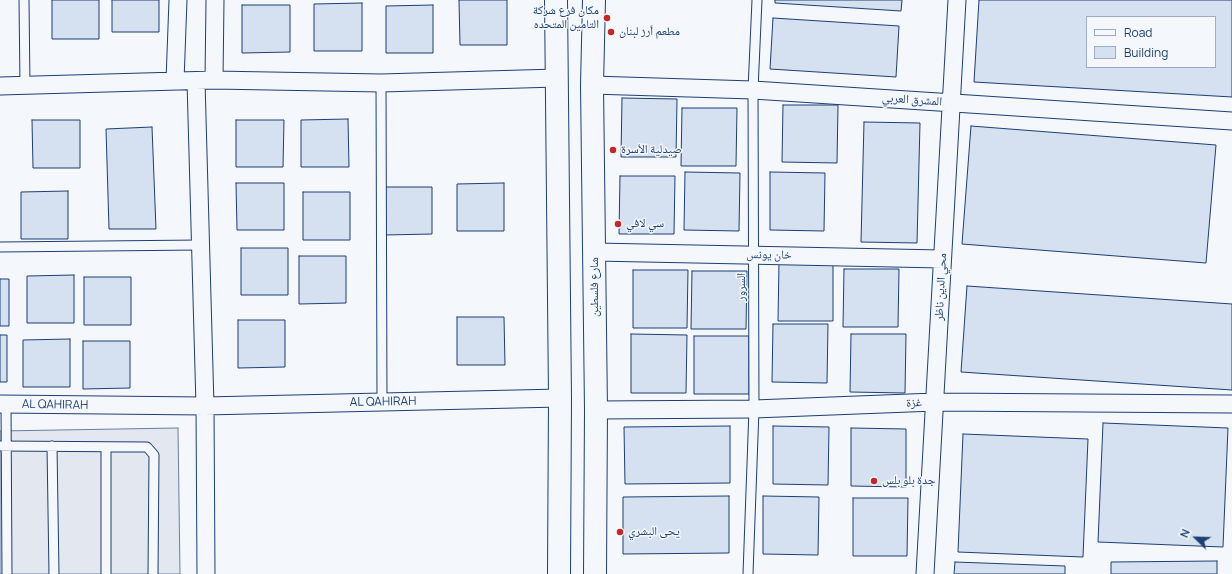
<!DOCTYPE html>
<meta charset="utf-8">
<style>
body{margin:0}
#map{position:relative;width:1232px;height:574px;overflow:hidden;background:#f4f7fb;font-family:Manrope,sans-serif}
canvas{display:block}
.legend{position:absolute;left:1086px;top:16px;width:130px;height:52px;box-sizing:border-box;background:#f4f7fb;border:1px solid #9eadc5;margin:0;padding:5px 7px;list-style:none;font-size:12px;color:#1d3f73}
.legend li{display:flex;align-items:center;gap:8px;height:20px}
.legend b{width:20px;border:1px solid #9eadc5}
.north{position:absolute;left:1176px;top:518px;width:40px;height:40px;-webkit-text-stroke:3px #f4f7fb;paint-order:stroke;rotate:293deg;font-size:11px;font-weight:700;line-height:16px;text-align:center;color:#1d3f73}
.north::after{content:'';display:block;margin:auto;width:14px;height:18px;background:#1d3f73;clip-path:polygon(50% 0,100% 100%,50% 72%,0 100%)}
</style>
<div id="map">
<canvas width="1232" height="574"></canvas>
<ul class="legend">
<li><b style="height:5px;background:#f4f7fb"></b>Road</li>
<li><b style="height:11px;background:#d5e0f0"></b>Building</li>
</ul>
<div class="north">N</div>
</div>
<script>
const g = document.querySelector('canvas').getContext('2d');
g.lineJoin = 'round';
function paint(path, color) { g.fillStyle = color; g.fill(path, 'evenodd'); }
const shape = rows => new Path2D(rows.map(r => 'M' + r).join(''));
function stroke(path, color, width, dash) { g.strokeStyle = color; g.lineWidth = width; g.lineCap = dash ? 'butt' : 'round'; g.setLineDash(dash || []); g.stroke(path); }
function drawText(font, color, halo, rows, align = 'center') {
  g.font = font + ' Manrope,"Noto Naskh Arabic",sans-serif'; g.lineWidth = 3; g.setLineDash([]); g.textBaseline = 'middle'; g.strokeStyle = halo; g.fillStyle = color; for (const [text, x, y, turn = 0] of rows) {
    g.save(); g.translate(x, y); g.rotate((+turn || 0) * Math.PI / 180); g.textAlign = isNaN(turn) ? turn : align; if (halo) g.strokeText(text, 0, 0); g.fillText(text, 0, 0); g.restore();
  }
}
const parking = shape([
 [178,428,180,574,0,574,0,431,178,428]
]);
paint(parking, '#e3e8f0');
stroke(parking, '#687fa3', 1);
const building = shape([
 [52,0,99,0,99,39,52,39,52,0],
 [112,0,159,0,159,32,112,32,112,0],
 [459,0,507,0,507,45,460,45,459,0],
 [775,0,902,0,901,11,775,3,775,0],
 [979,0,1232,0,1232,97,974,82,979,0],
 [1087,17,1215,17,1215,67,1087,67,1087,17],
 [362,3,362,51,314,51,314,4,362,3],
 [242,5,290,5,290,52,242,53,242,5],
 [433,5,433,53,386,53,386,6,433,5],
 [773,18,899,26,896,77,770,69,773,18],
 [622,98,677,99,676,157,621,157,622,98],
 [783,105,838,105,837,163,782,162,783,105],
 [682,108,737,108,736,166,681,166,682,108],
 [348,119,349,167,301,167,301,120,348,119],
 [32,120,80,120,80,168,33,168,32,120],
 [236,120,284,120,283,167,236,167,236,120],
 [864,122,920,123,917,243,861,242,864,122],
 [971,126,1216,145,1206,263,962,244,971,126],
 [152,127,156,229,109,229,106,129,152,127],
 [685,172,740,173,739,231,684,230,685,172],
 [770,172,825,173,824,231,770,230,770,172],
 [620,176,675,176,674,234,619,234,620,176],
 [236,183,284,183,284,230,237,230,236,183],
 [504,183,504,231,457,231,457,184,504,183],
 [385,187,432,187,432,234,385,235,385,187],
 [68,191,68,239,21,239,21,192,68,191],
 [303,192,350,192,350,240,303,240,303,192],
 [241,248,288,248,288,295,241,295,241,248],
 [299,256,346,256,346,303,299,304,299,256],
 [779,262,833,263,833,321,778,321,779,262],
 [844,269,899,269,898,327,843,327,844,269],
 [633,270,688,270,687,328,633,328,633,270],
 [692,271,747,271,746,329,691,329,692,271],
 [74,275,74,323,27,323,27,276,74,275],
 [84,277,131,277,131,325,84,325,84,277],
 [0,279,9,279,9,326,0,326,0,279],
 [967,286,1232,304,1232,390,961,372,967,286],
 [457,317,504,317,505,365,457,365,457,317],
 [238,320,285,320,285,367,238,368,238,320],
 [773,324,828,324,827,383,772,382,773,324],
 [631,334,687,335,686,393,631,393,631,334],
 [851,334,906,334,905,393,850,392,851,334],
 [0,335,7,335,7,382,0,382,0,335],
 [694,336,749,336,749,394,694,394,694,336],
 [70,339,70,387,23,387,23,340,70,339],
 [83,341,130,341,130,388,83,389,83,341],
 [1103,423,1228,428,1223,547,1098,542,1103,423],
 [730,426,730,483,625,484,624,427,730,426],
 [773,426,829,427,828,485,773,484,773,426],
 [851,428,906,429,906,487,851,486,851,428],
 [963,434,1088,439,1083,557,958,552,963,434],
 [729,496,729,553,623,554,623,497,729,496],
 [763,496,819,497,818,555,763,554,763,496],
 [853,498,908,498,907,556,853,556,853,498],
 [1217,561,1217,574,1111,574,1111,562,1217,561],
 [955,562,1065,566,1065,574,954,574,955,562]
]);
paint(building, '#d5e0f0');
stroke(building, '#1d3f73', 1);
const lane = shape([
 [24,0,25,86],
 [381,83,382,402],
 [0,247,200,245],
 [6,404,7,574],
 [0,446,147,447,154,455,153,574],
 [52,446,54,574],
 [106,447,106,574],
 [748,574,754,409,753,90,757,0]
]);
const street = shape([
 [214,80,215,0],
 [175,81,178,0],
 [196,81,205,406,206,574],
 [592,85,753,90,1232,121],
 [0,86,214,80,381,83,557,78],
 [595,252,942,259],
 [0,404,205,406,560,398],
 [596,410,754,409,935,402,1232,404],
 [925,574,957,0]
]);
const primary = shape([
 [556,0,560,398,559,574],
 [594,0,592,85,596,410,595,574]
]);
stroke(lane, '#1d3f73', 11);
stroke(street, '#1d3f73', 19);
stroke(primary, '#1d3f73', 24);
stroke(lane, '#f4f7fb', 9);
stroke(street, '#f4f7fb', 17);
stroke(primary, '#f4f7fb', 22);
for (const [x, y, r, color] of [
 [607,18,4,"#c62828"],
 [611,32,4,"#c62828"],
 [613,150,4,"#c62828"],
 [618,224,4,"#c62828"],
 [874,481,4,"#c62828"],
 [620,532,4,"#c62828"]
]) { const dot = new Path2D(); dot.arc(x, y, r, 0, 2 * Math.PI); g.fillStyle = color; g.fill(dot); stroke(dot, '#f4f7fb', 1.5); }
drawText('12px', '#1d3f73', '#f4f7fb', [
 ["مكان فرع شركة",599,11,"right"],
 ["التامين المتحده",599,25,"right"],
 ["مطعم أرز لبنان",619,32],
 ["صيدلية الأسرة",621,150],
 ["سي لافي",626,224],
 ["جدة بلو بلس",882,481],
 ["يحى البشري",628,532]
], 'left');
drawText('12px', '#1d3f73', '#f4f7fb', [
 ["المشرق العربي",912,100,4],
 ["خان يونس",769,255,1],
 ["شارع فلسطين",595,287,-90],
 ["السرور",742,287,-90],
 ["محي الدين ناظر",941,287,-87],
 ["AL QAHIRAH",383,402,-1],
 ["غزة",914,403,-2],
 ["AL QAHIRAH",55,405,1]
]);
</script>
